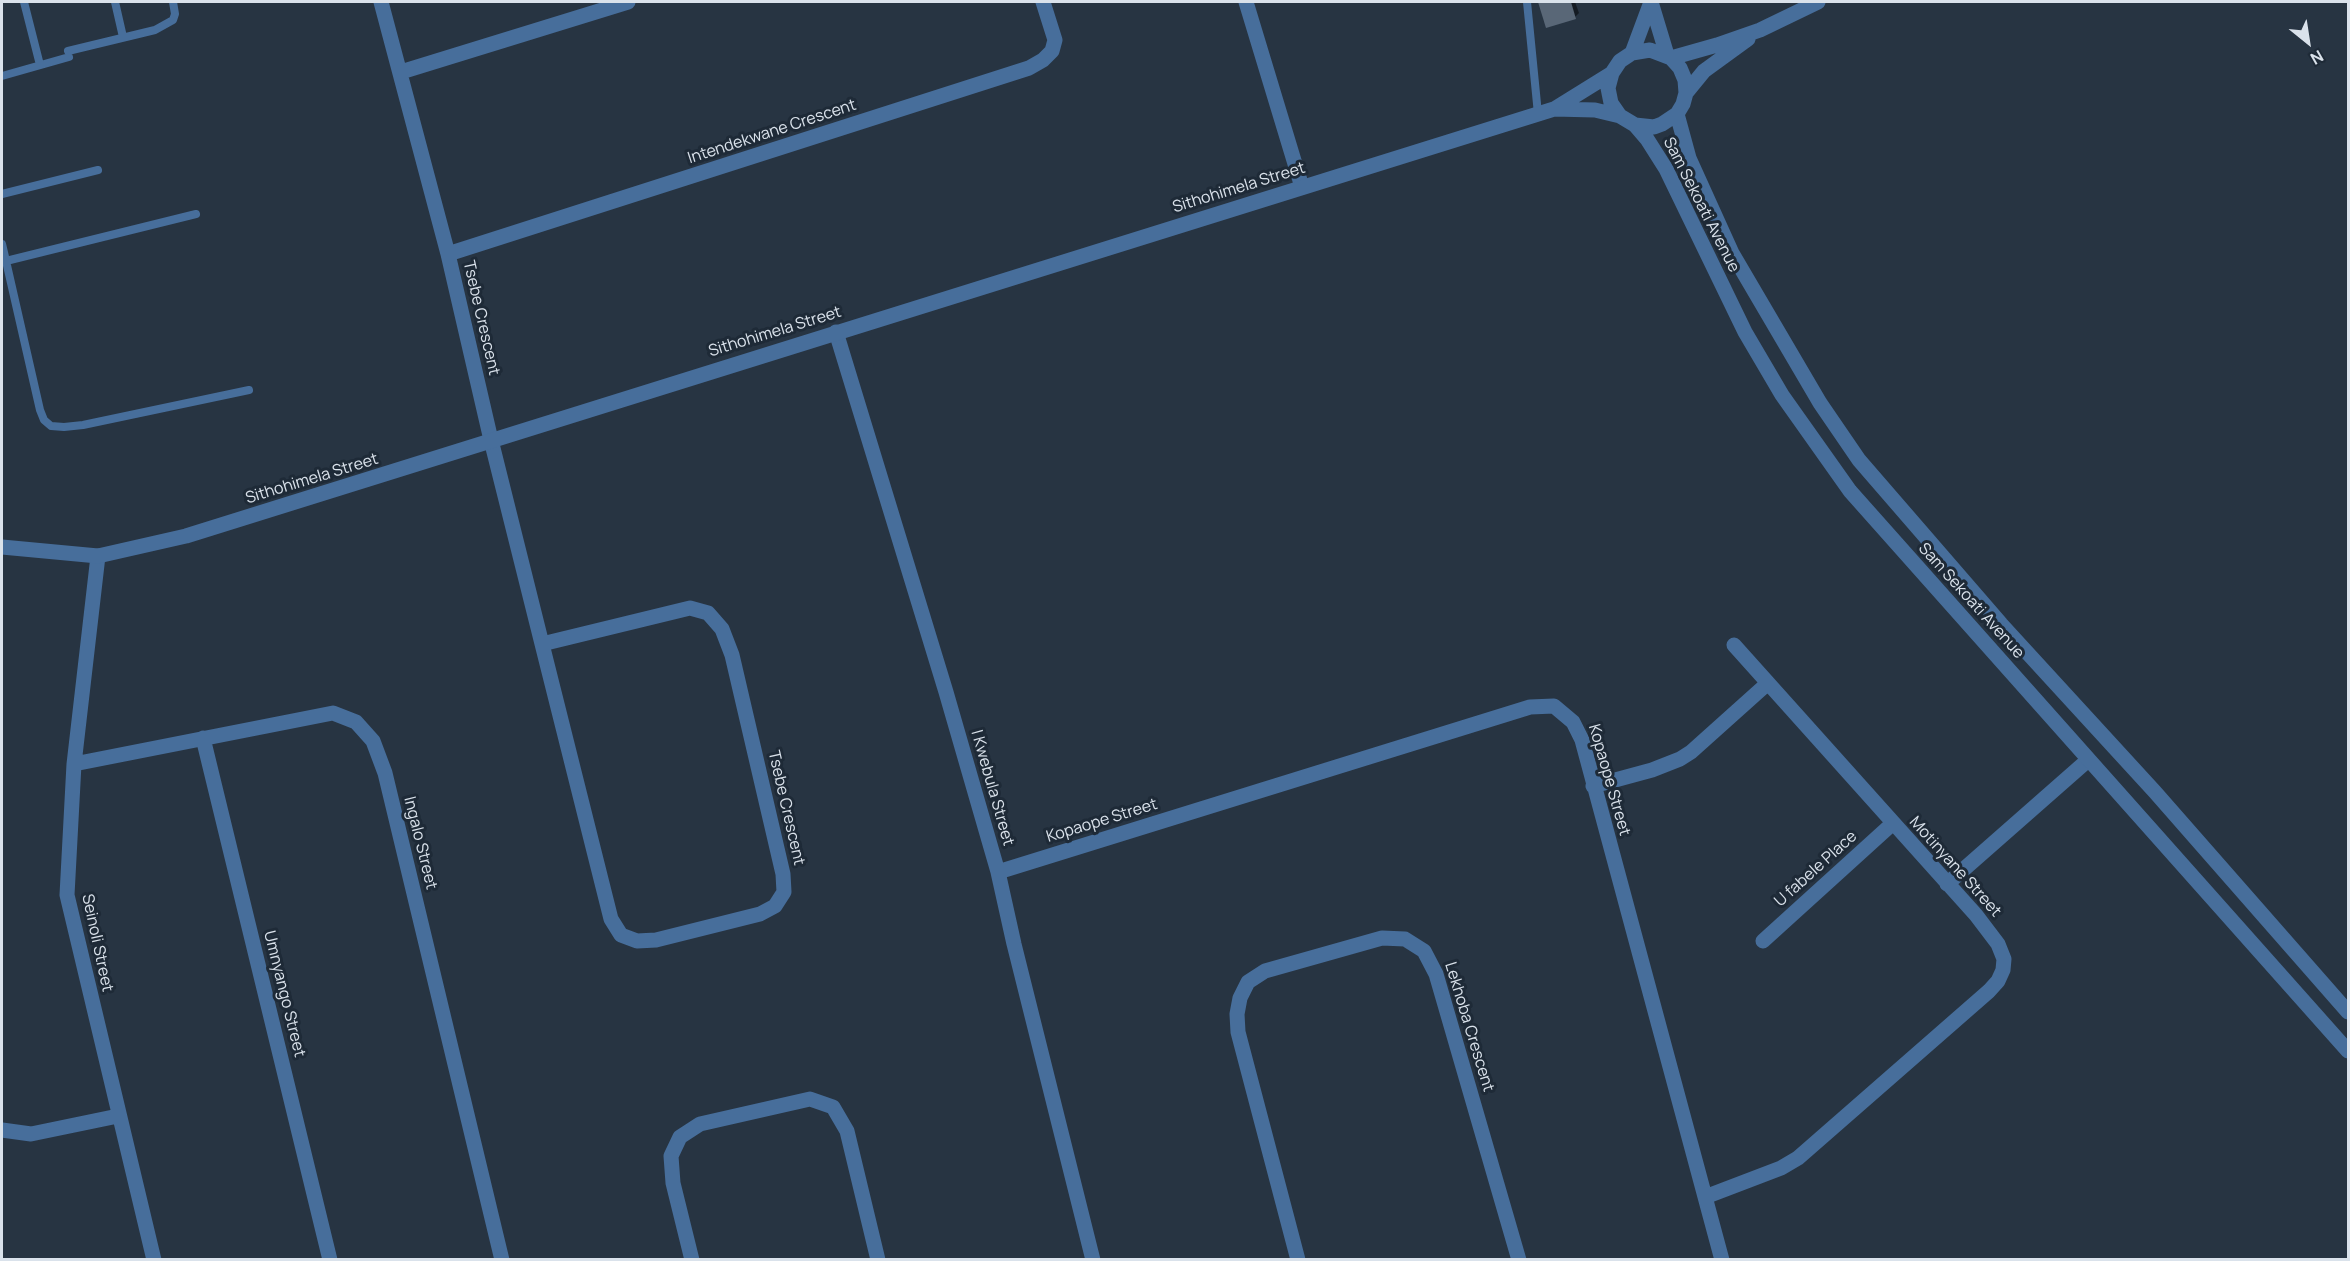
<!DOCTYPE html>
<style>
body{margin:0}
#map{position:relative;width:2350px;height:1261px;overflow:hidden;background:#273442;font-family:Manrope,sans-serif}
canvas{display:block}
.frame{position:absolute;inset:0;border:3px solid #dae2eb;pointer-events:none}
.north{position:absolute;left:2278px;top:12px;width:60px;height:60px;-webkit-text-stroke:4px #1e2a37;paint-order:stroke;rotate:150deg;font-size:16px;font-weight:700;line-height:24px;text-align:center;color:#dae2eb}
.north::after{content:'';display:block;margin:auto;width:21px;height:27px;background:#dae2eb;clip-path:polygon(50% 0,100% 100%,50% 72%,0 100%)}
</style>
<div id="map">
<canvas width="2350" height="1261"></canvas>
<div class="frame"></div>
<div class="north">N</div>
</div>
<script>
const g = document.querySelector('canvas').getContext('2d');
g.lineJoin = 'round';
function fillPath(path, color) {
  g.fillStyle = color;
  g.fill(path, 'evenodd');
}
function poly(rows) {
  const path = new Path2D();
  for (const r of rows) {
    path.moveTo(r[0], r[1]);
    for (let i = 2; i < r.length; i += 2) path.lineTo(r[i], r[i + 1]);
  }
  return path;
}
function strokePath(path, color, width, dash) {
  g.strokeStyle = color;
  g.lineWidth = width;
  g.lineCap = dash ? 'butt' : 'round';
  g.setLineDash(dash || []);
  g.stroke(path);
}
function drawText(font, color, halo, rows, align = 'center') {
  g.font = font + ' Manrope,sans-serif';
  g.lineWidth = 6;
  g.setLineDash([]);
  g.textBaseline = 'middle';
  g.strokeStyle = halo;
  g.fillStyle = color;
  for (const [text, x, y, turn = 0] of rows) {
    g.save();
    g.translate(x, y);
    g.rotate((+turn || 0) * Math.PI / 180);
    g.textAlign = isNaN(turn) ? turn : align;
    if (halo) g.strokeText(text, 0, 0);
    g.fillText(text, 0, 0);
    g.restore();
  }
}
const shadow = poly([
 [1540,2,1575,2,1579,13,1575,17,1547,26]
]);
const building = poly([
 [1538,2,1571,2,1576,19,1546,28]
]);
const service = poly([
 [24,2,40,65],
 [115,2,123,37],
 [1527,2,1538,114],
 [68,51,155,30,173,20,175,14,173,2],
 [2,76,69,57],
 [2,194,98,170],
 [196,214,6,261,40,410,44,420,51,426,64,427,83,425,249,390],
 [2,244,6,261]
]);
const minor = poly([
 [381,2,448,254,491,440,542,644,611,919,621,935,637,941,656,940,760,914,775,906,784,892,783,874,732,655,722,629,708,613,690,608,542,644],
 [1246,2,1302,187],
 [401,72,628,2],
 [448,254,1029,68,1043,60,1052,51,1055,40,1043,2],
 [836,332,946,692,998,872,1014,944,1093,1260],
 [98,556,74,764,67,895,154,1260],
 [203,738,330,1260],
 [74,764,333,713,356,722,373,741,385,773,502,1260],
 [1593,786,1652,770,1680,759,1691,752,1768,683],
 [998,872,1530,707,1554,706,1573,722,1582,740,1722,1260],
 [1947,884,2088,760],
 [1763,941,1892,824],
 [2,1130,31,1134,118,1116],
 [1705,1197,1781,1168,1798,1158,1989,991,1998,981,2003,970,2004,959,1998,944,1976,915,1734,645],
 [692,1260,673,1183,671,1156,680,1137,700,1124,810,1099,833,1107,847,1131,878,1260],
 [1298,1260,1238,1032,1237,1014,1240,998,1248,982,1265,971,1382,938,1405,939,1424,951,1436,974,1519,1260]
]);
const tertiary = poly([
 [1651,2,1667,55],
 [1632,53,1651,2],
 [1671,58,1717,45,1760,30,1818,2],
 [1686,93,1704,71,1748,39],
 [1554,109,1612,73],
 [1677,114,1689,158,1732,253,1820,403,1859,460,2001,624,2155,792,2348,1012],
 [1635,125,1647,139,1666,169,1745,332,1782,395,1850,491,2348,1051],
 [2,547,98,556,186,536,1554,109,1595,110,1620,116,1635,125,1654,127,1662,124,1677,114,1683,104,1686,93,1685,80,1680,68,1671,58,1650,50,1632,53,1620,61,1612,73,1608,88,1611,103,1620,116]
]);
const streetNames = [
 ["Intendekwane Crescent",772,132,-18],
 ["Sithohimela Street",1239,188,-17],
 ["Sam Sekoati Avenue",1701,205,63],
 ["Tsebe Crescent",481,318,77],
 ["Sithohimela Street",775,332,-17],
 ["Sithohimela Street",312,479,-17],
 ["Sam Sekoati Avenue",1971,601,48],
 ["Kopaope Street",1609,780,74],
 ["I Kwebula Street",992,788,74],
 ["Tsebe Crescent",786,808,77],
 ["Kopaope Street",1102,821,-17],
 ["Ingalo Street",420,843,76],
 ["Motinyane Street",1955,867,48],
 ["U fabele Place",1816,869,-42],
 ["Seinoli Street",97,943,78],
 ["Umnyango Street",284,994,76],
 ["Lekhoba Crescent",1469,1027,73]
];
fillPath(shadow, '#0007');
fillPath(building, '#596777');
strokePath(service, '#476e9b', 8);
strokePath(minor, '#476e9b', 15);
strokePath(tertiary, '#476e9b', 15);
drawText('16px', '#dae2eb', '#1e2a37', streetNames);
</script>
